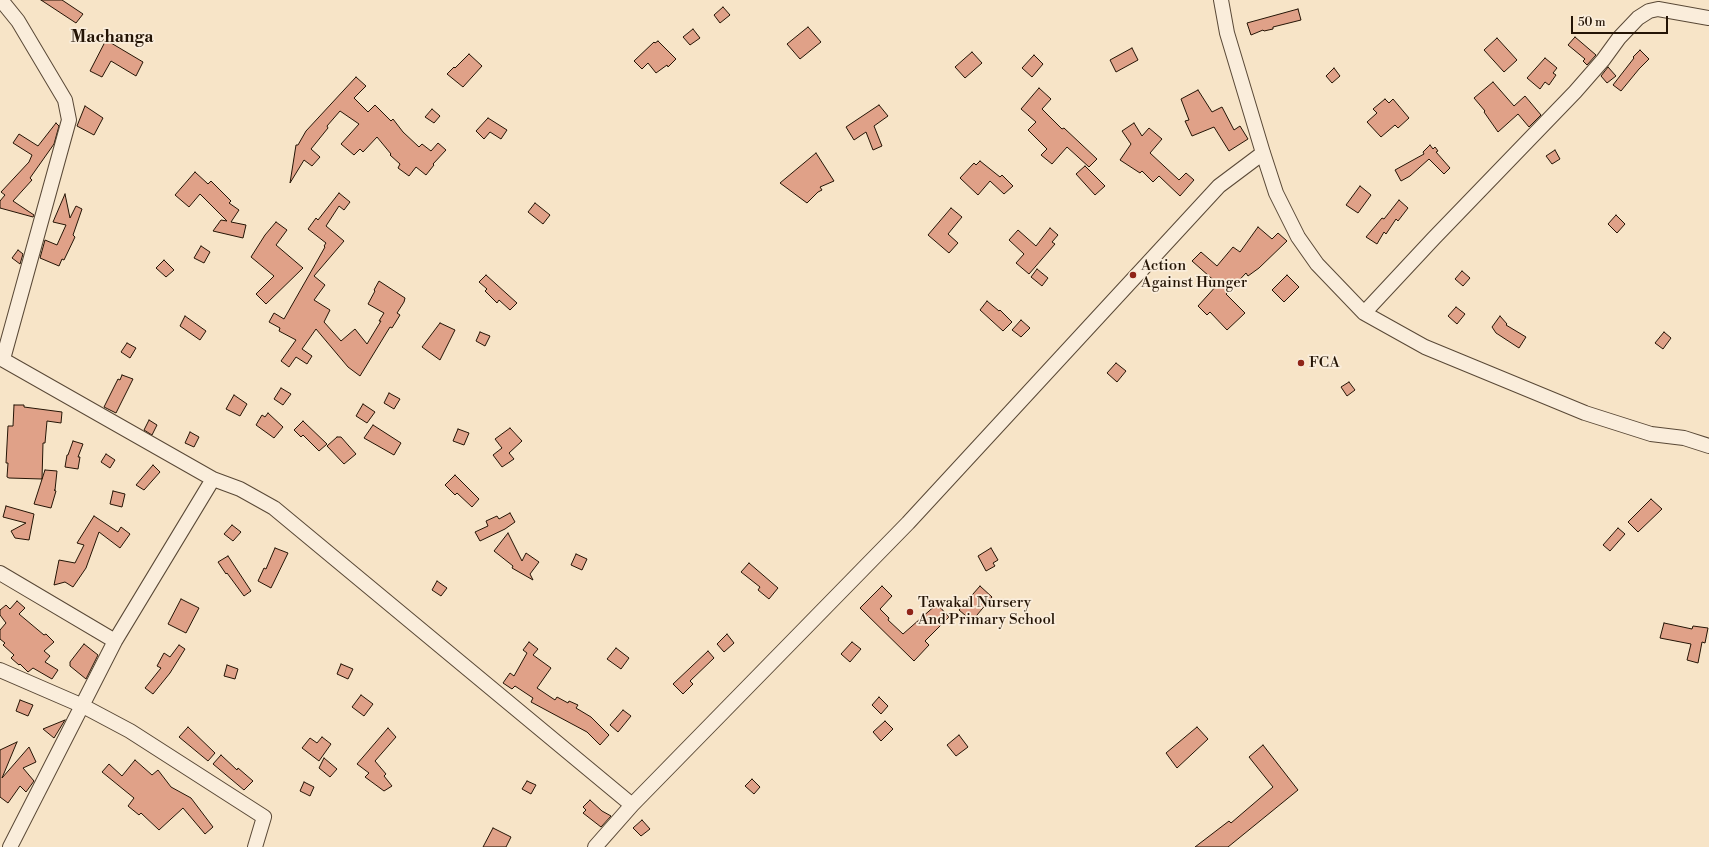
<!DOCTYPE html>
<style>
body{margin:0}
#map{position:relative;width:1709px;height:847px;overflow:hidden;background:#f7e4c7;font-family:"Libre Bodoni",serif}
canvas{display:block}
.scale{position:absolute;left:1571px;top:16px;width:97px;height:18px;box-sizing:border-box;border:2px solid #241405;border-top:0;padding-left:5px;font-size:12px;line-height:14px;white-space:nowrap;color:#241405;-webkit-text-stroke:3px #faeddb;paint-order:stroke}
</style>
<div id="map">
<canvas width="1709" height="847"></canvas>
<div class="scale">50 m</div>
</div>
<script>
const g = document.querySelector('canvas').getContext('2d');
g.lineJoin = 'round';
function fillPath(path, color) {
  g.fillStyle = color;
  g.fill(path, 'evenodd');
}
function poly(rows) {
  const path = new Path2D();
  for (const r of rows) {
    path.moveTo(r[0], r[1]);
    for (let i = 2; i < r.length; i += 2) path.lineTo(r[i], r[i + 1]);
  }
  return path;
}
function strokePath(path, color, width, dash) {
  g.strokeStyle = color;
  g.lineWidth = width;
  g.lineCap = dash ? 'butt' : 'round';
  g.setLineDash(dash || []);
  g.stroke(path);
}
function drawText(font, color, halo, rows, align = 'center') {
  g.font = font + ' "Libre Bodoni",serif';
  g.lineWidth = 3.5;
  g.setLineDash([]);
  g.textBaseline = 'middle';
  g.strokeStyle = halo;
  g.fillStyle = color;
  for (const [text, x, y, turn = 0] of rows) {
    g.save();
    g.translate(x, y);
    g.rotate((+turn || 0) * Math.PI / 180);
    g.textAlign = isNaN(turn) ? turn : align;
    if (halo) g.strokeText(text, 0, 0);
    g.fillText(text, 0, 0);
    g.restore();
  }
}
const building = poly([
 [41,0,62,0,83,14,76,23,41,0],
 [723,7,730,15,720,23,714,15,723,7],
 [1298,9,1301,20,1273,27,1273,29,1264,31,1263,30,1251,35,1247,23,1298,9],
 [808,27,821,42,800,59,787,44,808,27],
 [693,29,700,38,690,45,683,37,693,29],
 [1575,37,1596,55,1587,65,1583,61,1585,59,1568,45,1575,37],
 [1497,38,1517,60,1504,72,1484,50,1497,38],
 [106,40,143,62,136,76,111,61,102,77,90,71,106,40],
 [658,41,676,59,668,67,667,65,656,73,648,63,642,69,634,61,654,42,655,43,658,41],
 [1132,48,1138,60,1116,72,1110,60,1132,48],
 [1640,50,1649,59,1639,69,1621,91,1613,85,1634,58,1633,57,1640,50],
 [972,52,982,63,965,78,955,67,972,52],
 [469,54,482,66,463,87,447,74,454,67,455,68,469,54],
 [1034,55,1043,64,1032,77,1022,68,1034,55],
 [1545,58,1557,68,1553,73,1556,75,1549,85,1545,82,1540,89,1527,78,1545,58],
 [1608,67,1616,76,1607,83,1601,76,1608,67],
 [1334,68,1340,76,1332,83,1326,76,1334,68],
 [356,77,366,86,354,98,368,112,375,105,391,121,393,119,403,132,419,147,422,144,431,151,438,143,446,150,433,164,434,165,426,175,416,167,409,176,398,168,400,164,390,155,391,154,377,137,363,152,360,149,354,155,341,144,359,124,340,111,327,126,328,128,311,149,320,157,312,166,304,160,290,183,296,145,298,145,306,131,356,77],
 [1493,82,1514,106,1525,96,1541,115,1529,127,1518,114,1498,132,1484,112,1485,111,1474,98,1493,82],
 [1039,88,1051,99,1042,109,1062,129,1064,128,1097,159,1089,167,1067,147,1052,164,1041,155,1047,149,1028,130,1036,122,1021,109,1039,88],
 [1198,90,1212,112,1222,107,1234,130,1240,126,1248,139,1229,151,1214,127,1192,136,1185,121,1189,120,1181,99,1198,90],
 [1385,99,1389,103,1393,99,1409,118,1398,128,1395,125,1381,137,1367,122,1377,113,1373,109,1385,99],
 [879,105,888,116,874,126,882,146,873,150,866,132,854,140,846,127,879,105],
 [85,106,103,118,94,135,77,126,85,106],
 [432,109,440,116,434,123,425,117,432,109],
 [488,118,507,130,501,139,490,132,484,139,476,131,488,118],
 [56,123,59,126,54,144,30,178,32,180,13,201,34,215,33,217,0,208,0,201,5,195,1,192,29,162,32,155,13,143,19,134,38,146,56,123],
 [1134,123,1142,136,1149,128,1162,139,1150,153,1179,180,1186,173,1194,180,1180,196,1159,176,1153,182,1142,171,1140,173,1120,160,1131,144,1122,131,1134,123],
 [1430,145,1433,149,1435,147,1438,151,1436,152,1450,168,1444,174,1429,159,1410,176,1401,181,1395,170,1424,154,1423,152,1430,145],
 [1555,150,1560,159,1552,164,1546,156,1555,150],
 [816,153,834,181,820,187,822,190,818,192,807,203,780,183,816,153],
 [980,161,1000,177,1002,175,1013,186,1004,194,990,181,978,195,960,178,974,163,976,165,980,161],
 [1085,166,1105,186,1095,195,1076,174,1085,166],
 [195,172,208,184,211,181,231,201,229,203,239,210,231,222,246,225,243,238,213,231,221,220,227,221,200,194,189,207,175,195,195,172],
 [1360,186,1371,195,1358,213,1346,205,1360,186],
 [339,193,350,202,344,210,339,206,326,226,344,241,314,276,325,285,314,300,330,310,324,322,341,341,355,329,367,344,381,321,379,321,384,313,368,304,375,291,374,290,379,281,405,298,404,302,397,313,400,315,392,328,390,327,360,376,348,367,316,329,302,349,312,356,307,364,296,357,289,367,281,361,296,340,279,331,280,328,269,322,274,313,284,319,325,247,324,246,326,243,308,229,316,218,318,220,339,193],
 [65,194,70,218,76,206,82,209,73,235,75,237,64,260,62,259,59,266,40,258,45,240,57,245,66,225,53,222,65,194],
 [1399,200,1408,208,1398,221,1396,219,1386,234,1384,232,1377,244,1366,237,1382,218,1384,219,1399,200],
 [535,203,550,215,543,224,528,212,535,203],
 [951,208,962,217,948,234,958,243,949,253,928,235,951,208],
 [1616,215,1625,224,1617,233,1608,224,1616,215],
 [276,222,287,230,276,245,303,268,266,304,256,294,274,276,251,257,265,235,276,222],
 [1258,227,1272,239,1278,233,1287,241,1259,268,1248,276,1246,273,1226,294,1245,313,1227,330,1210,312,1207,315,1198,306,1218,284,1192,261,1201,252,1217,266,1233,247,1240,252,1258,227],
 [1050,228,1058,235,1052,242,1055,244,1029,274,1016,263,1024,254,1009,240,1018,230,1036,246,1050,228],
 [201,246,210,252,204,263,194,258,201,246],
 [18,250,23,254,20,264,12,258,18,250],
 [164,260,174,270,166,277,156,268,164,260],
 [1037,269,1048,278,1042,286,1031,277,1037,269],
 [1462,271,1470,278,1463,286,1455,279,1462,271],
 [486,275,517,303,510,310,499,300,497,303,485,291,487,289,479,282,486,275],
 [1287,275,1299,287,1284,302,1272,290,1287,275],
 [987,301,999,311,1000,310,1012,322,1003,331,980,310,987,301],
 [1456,307,1465,314,1457,324,1448,316,1456,307],
 [185,316,206,331,200,340,180,326,185,316],
 [1500,316,1507,324,1506,325,1526,337,1519,348,1496,333,1492,327,1500,316],
 [1021,320,1030,328,1021,337,1012,330,1021,320],
 [440,323,455,330,440,360,422,347,440,323],
 [480,332,490,336,485,346,476,341,480,332],
 [1664,332,1671,338,1663,349,1655,343,1664,332],
 [127,343,136,348,130,358,121,352,127,343],
 [1116,363,1126,371,1117,382,1107,373,1116,363],
 [122,375,133,379,116,413,104,407,118,379,120,380,122,375],
 [1349,382,1355,390,1347,396,1341,387,1349,382],
 [281,388,291,394,283,405,274,399,281,388],
 [389,393,400,399,394,409,384,403,389,393],
 [234,395,247,404,240,416,226,409,234,395],
 [363,404,375,412,367,423,356,416,363,404],
 [14,405,24,405,24,407,62,412,61,423,47,421,45,443,43,443,42,479,9,478,7,477,8,463,6,463,8,426,13,426,14,405],
 [268,413,283,427,274,438,256,425,262,415,265,417,268,413],
 [149,420,157,425,152,435,144,430,149,420],
 [303,421,327,444,319,451,303,435,301,437,294,430,303,421],
 [373,425,401,443,394,455,364,438,373,425],
 [510,428,522,441,509,453,514,459,502,467,493,455,502,448,495,439,510,428],
 [458,429,469,433,464,445,453,441,458,429],
 [190,432,199,437,194,447,185,443,190,432],
 [337,437,341,437,356,454,344,464,327,446,337,437],
 [73,441,83,444,78,457,80,457,78,469,65,467,67,455,68,455,73,441],
 [106,454,115,460,110,468,101,462,106,454],
 [153,465,160,472,144,490,136,485,153,465],
 [45,470,57,471,55,490,54,490,56,491,51,508,34,504,45,470],
 [455,475,479,499,472,507,457,493,455,495,445,485,455,475],
 [113,491,125,494,122,507,110,504,113,491],
 [1651,499,1662,509,1638,532,1628,522,1651,499],
 [6,506,34,514,29,540,15,538,11,531,26,523,3,517,6,506],
 [510,513,515,522,505,529,480,541,475,532,488,526,486,521,497,516,499,519,510,513],
 [94,516,118,532,121,527,130,534,120,548,99,532,86,568,73,587,65,582,54,585,59,560,75,563,84,545,77,543,94,516],
 [232,525,241,532,233,541,224,534,232,525],
 [1618,528,1625,534,1610,551,1603,545,1618,528],
 [508,533,522,561,526,553,539,562,530,574,533,580,512,568,513,566,494,551,508,533],
 [275,548,288,553,271,588,258,581,264,568,266,569,275,548],
 [991,548,998,560,993,563,995,566,986,571,978,556,991,548],
 [576,554,587,559,582,570,571,565,576,554],
 [228,556,251,591,244,596,227,573,226,574,218,562,228,556],
 [749,563,778,588,769,599,758,590,760,587,741,572,749,563],
 [437,581,447,588,441,596,432,590,437,581],
 [882,586,892,596,880,609,889,618,888,620,903,634,937,604,949,617,925,641,929,645,914,661,860,608,882,586],
 [980,586,992,597,972,621,959,610,980,586],
 [181,599,199,608,186,633,168,624,181,599],
 [17,601,25,608,19,614,44,635,46,634,54,642,44,651,50,656,45,662,58,670,52,679,33,668,28,672,20,664,19,665,11,658,14,655,3,645,5,643,0,639,0,630,6,623,0,615,0,610,6,605,10,609,17,601],
 [1664,623,1692,629,1693,626,1708,628,1705,643,1702,642,1698,663,1687,660,1691,644,1660,638,1664,623],
 [727,634,734,643,724,652,717,644,727,634],
 [529,642,538,649,533,655,551,668,537,688,555,700,557,697,568,703,569,701,578,705,576,708,591,717,609,735,600,745,587,732,531,702,533,698,515,686,512,689,503,683,510,673,514,676,527,653,523,650,529,642],
 [852,642,861,649,850,662,841,654,852,642],
 [84,644,98,655,86,679,70,666,70,662,84,644],
 [179,645,185,649,170,673,153,694,145,688,161,668,157,666,164,653,170,657,179,645],
 [616,648,629,658,621,669,607,659,616,648],
 [708,651,714,658,690,681,693,684,683,694,673,684,708,651],
 [341,664,353,669,348,679,337,674,341,664],
 [227,665,238,669,235,679,224,676,227,665],
 [361,695,373,704,364,716,352,707,361,695],
 [879,697,888,706,881,714,872,705,879,697],
 [20,700,33,705,28,716,16,711,20,700],
 [623,710,631,716,618,732,610,725,623,710],
 [65,720,54,738,43,729,65,720],
 [885,721,893,729,881,741,873,732,885,721],
 [188,727,215,753,208,761,179,737,188,727],
 [1197,727,1208,739,1177,768,1166,753,1197,727],
 [388,728,396,737,375,761,386,774,384,776,392,786,384,791,365,777,369,773,357,764,388,728],
 [959,735,968,747,956,756,947,745,959,735],
 [322,737,331,744,319,761,302,748,310,738,317,743,322,737],
 [17,742,2,778,29,747,36,762,23,768,34,781,26,792,20,786,8,803,0,797,0,750,17,742],
 [1263,745,1298,790,1228,847,1195,847,1229,821,1231,823,1273,787,1249,757,1263,745],
 [221,755,237,770,238,768,253,781,244,790,213,764,221,755],
 [324,758,337,769,330,777,319,768,324,758],
 [135,760,152,775,158,770,171,787,191,798,213,827,205,834,183,808,159,830,141,813,139,815,128,806,134,798,102,772,109,764,122,776,135,760],
 [752,779,760,787,754,794,745,786,752,779],
 [527,781,536,785,531,794,522,789,527,781],
 [304,782,314,787,310,796,300,791,304,782],
 [590,800,602,811,611,816,601,827,583,813,586,810,583,807,590,800],
 [642,820,650,829,641,836,633,828,642,820],
 [493,828,511,837,506,847,483,847,493,828]
]);
const street = poly([
 [1,0,18,21,65,100,69,120,3,359],
 [1221,0,1227,33,1263,153,1276,193,1298,237,1317,264,1364,313,1425,347,1585,413,1651,434,1684,438,1709,446],
 [1364,313,1434,238,1575,92,1603,60,1619,38,1638,18,1649,11,1658,9,1709,18],
 [0,358,213,479,240,489,274,508,632,805],
 [0,573,115,641],
 [0,670,83,706,130,731,264,817,255,847],
 [10,847,115,641,213,479],
 [595,847,632,805,908,523,1219,186,1263,153]
]);
const markers = [
 [1133,275,4,"#8f2418"],
 [1301,363,4,"#8f2418"],
 [910,612,4,"#8f2418"]
];
const poiNames = [
 ["Action",1141,266],
 ["Against Hunger",1141,283],
 ["FCA",1309,363],
 ["Tawakal Nursery",918,603],
 ["And Primary School",918,620]
];
const quarterNames = [
 ["Machanga",112,38]
];
fillPath(building, '#e0a188');
strokePath(building, '#241405', 1);
strokePath(street, '#594836', 16);
strokePath(street, '#faeddb', 14);
for (const [x, y, r, color] of markers) {
  const dot = new Path2D();
  dot.arc(x, y, r, 0, 2 * Math.PI);
  g.fillStyle = color;
  g.fill(dot);
  strokePath(dot, '#faeddb', 1.5);
}
drawText('15px', '#241405', '#faeddb', poiNames, 'left');
drawText('bold 17px', '#241405', '#faeddb', quarterNames);
</script>
